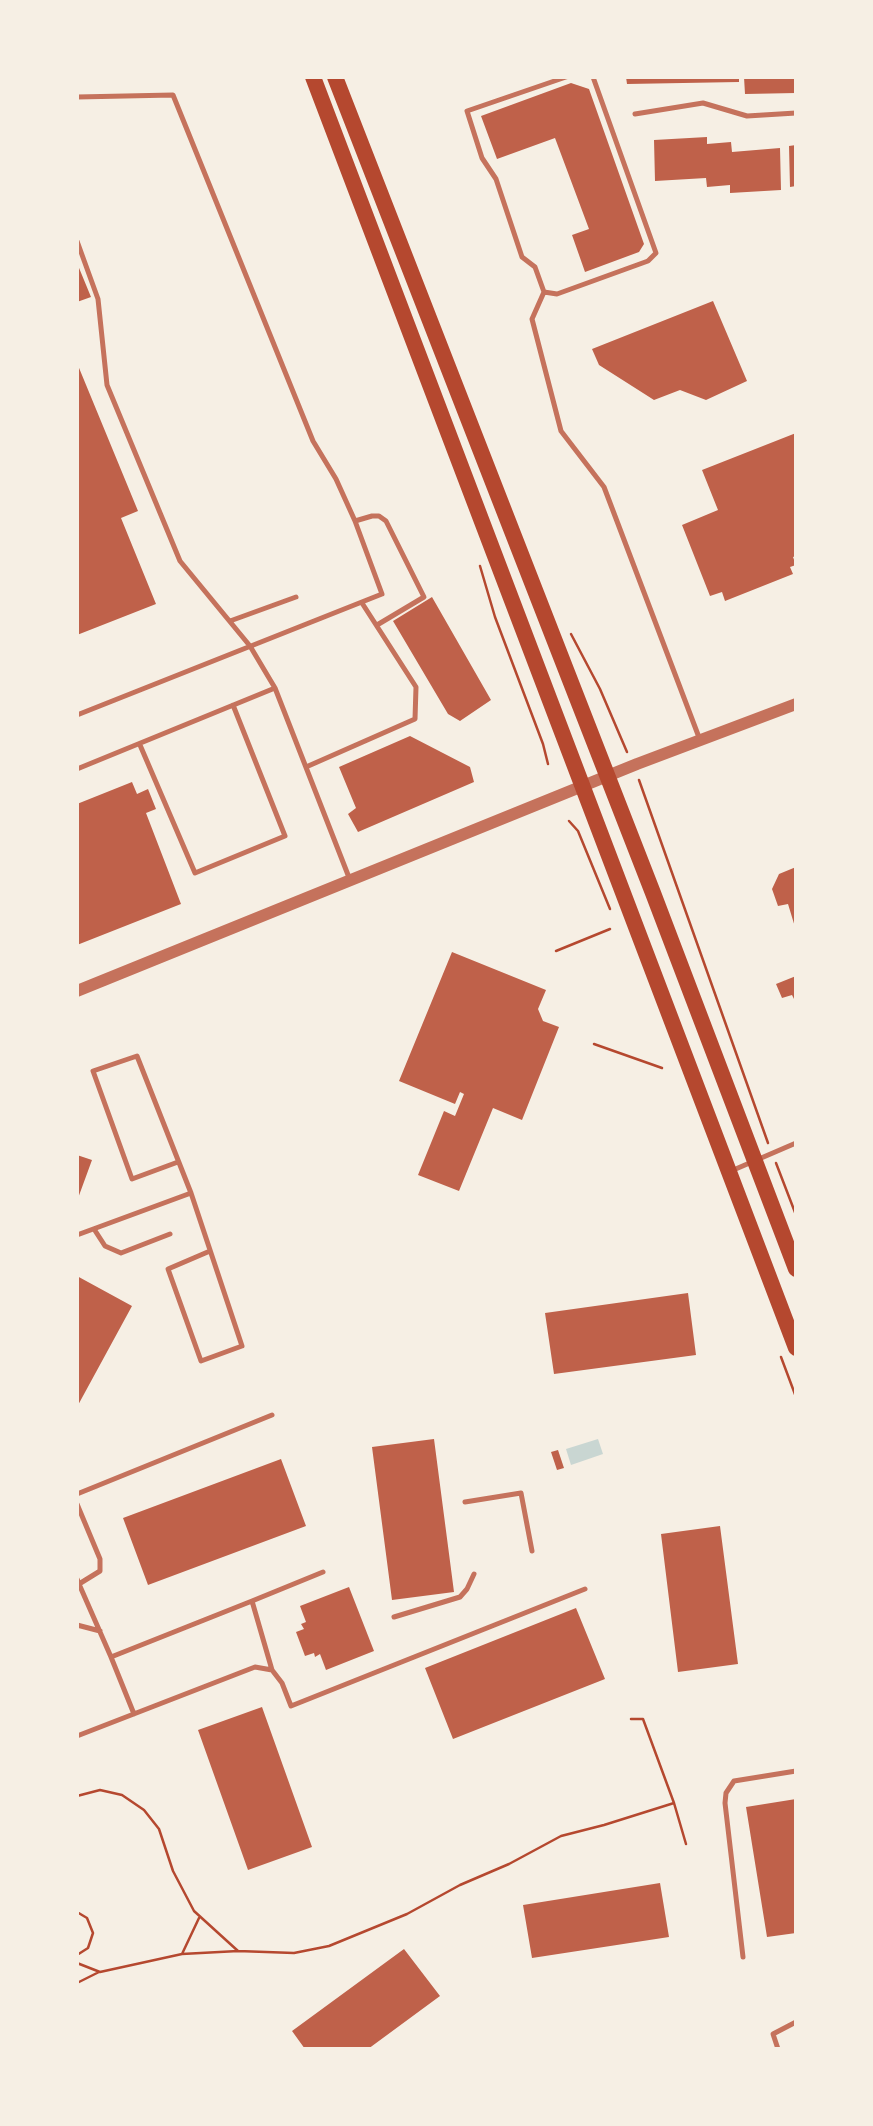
<!DOCTYPE html>
<style>
body{margin:0}
#map{position:relative;width:873px;height:2126px;overflow:hidden;background:#f6efe4;font-family:Quicksand,sans-serif}
canvas{display:block}
.frame{position:absolute;inset:0;border:79px solid #f6efe4;pointer-events:none}
</style>
<div id="map">
<canvas width="873" height="2126"></canvas>
<div class="frame"></div>
</div>
<script>
const g = document.querySelector('canvas').getContext('2d');
g.lineJoin = 'round';
function fillPath(path, color) {
  g.fillStyle = color;
  g.fill(path, 'evenodd');
}
function poly(rows) {
  const path = new Path2D();
  for (const r of rows) {
    path.moveTo(r[0], r[1]);
    for (let i = 2; i < r.length; i += 2) path.lineTo(r[i], r[i + 1]);
  }
  return path;
}
function strokePath(path, color, width, dash) {
  g.strokeStyle = color;
  g.lineWidth = width;
  g.lineCap = dash ? 'butt' : 'round';
  g.setLineDash(dash || []);
  g.stroke(path);
}
const water = poly([
 [598,1439,603,1454,571,1465,566,1449]
]);
const building = poly([
 [626,77,739,77,739,82,627,84],
 [744,77,796,77,796,93,745,94],
 [571,83,589,89,644,244,639,252,585,272,572,235,589,229,555,138,497,159,481,116],
 [707,137,707,144,731,142,732,152,780,148,781,190,730,193,730,185,707,187,706,178,655,181,654,140],
 [796,145,796,186,790,187,789,146],
 [77,263,91,297,77,302],
 [713,301,747,381,706,400,680,390,654,400,599,365,592,349],
 [77,363,138,511,121,518,156,604,77,635],
 [796,433,796,556,793,557,796,565,790,567,793,574,725,601,722,592,710,596,682,525,718,510,702,470],
 [432,597,491,700,460,721,448,714,393,621],
 [410,736,470,767,474,782,358,832,348,814,356,808,339,767],
 [132,782,137,794,148,789,156,809,146,813,181,904,77,945,77,804],
 [796,867,796,927,795,927,788,904,778,906,772,889,779,874],
 [452,952,546,990,538,1009,543,1021,559,1027,522,1120,493,1108,459,1191,418,1175,444,1111,455,1116,464,1094,460,1092,455,1104,399,1081],
 [796,976,796,1003,792,995,782,998,776,984],
 [77,1155,92,1160,77,1201],
 [77,1276,132,1306,77,1407],
 [688,1293,696,1355,554,1374,545,1313],
 [434,1439,454,1592,392,1600,372,1447],
 [558,1450,564,1468,557,1470,551,1452],
 [281,1459,306,1526,148,1585,123,1518],
 [720,1526,738,1664,678,1672,661,1534],
 [349,1587,374,1651,326,1670,320,1654,315,1657,314,1653,305,1656,296,1632,304,1629,301,1624,306,1622,300,1606],
 [576,1608,605,1679,453,1739,425,1668],
 [262,1707,312,1847,248,1870,198,1730],
 [796,1799,796,1933,767,1937,746,1807],
 [660,1883,669,1937,532,1958,523,1905],
 [404,1949,440,1996,368,2049,305,2049,292,2031]
]);
const path = poly([
 [480,566,495,617,543,744,548,764],
 [571,634,600,689,627,752],
 [639,780,768,1143],
 [569,821,578,831,610,909],
 [556,951,610,929],
 [594,1044,662,1068],
 [776,1163,796,1215],
 [781,1357,796,1397],
 [77,1796,100,1790,122,1795,144,1810,159,1829,173,1871,194,1911,238,1951,294,1953,329,1946,407,1914,460,1885,509,1864,561,1836,604,1825,674,1803,643,1719,631,1719],
 [674,1803,686,1844],
 [77,1912,87,1918,93,1933,88,1948,77,1955],
 [182,1954,199,1918],
 [77,1963,100,1972,182,1954,238,1951],
 [77,1983,99,1972]
]);
const service = poly([
 [566,77,467,111,482,158,496,179,522,257,535,267,544,292,532,319,561,431,604,487,700,740],
 [77,97,173,95,313,441,336,479,355,521,382,594,77,715],
 [635,114,703,103,747,116,796,113],
 [77,241,98,299,107,385,180,561,250,646,275,688,350,880],
 [544,292,557,294,648,261,656,253,593,77],
 [355,521,372,516,379,516,386,521,424,597,377,625],
 [230,621,296,597],
 [140,745,195,873,285,836,233,705],
 [306,767,415,719,416,687,362,603],
 [77,769,275,688],
 [731,1171,796,1143],
 [191,1193,242,1346,201,1361,168,1269,210,1251],
 [94,1229,105,1246,121,1253,170,1234],
 [77,1235,191,1193,137,1056,93,1071,132,1179,178,1162],
 [77,1494,272,1415],
 [465,1502,521,1493,532,1551],
 [77,1504,100,1559,100,1571,79,1584,77,1579],
 [79,1584,111,1657],
 [252,1601,323,1572],
 [394,1617,460,1597,467,1589,474,1574],
 [77,1625,100,1631],
 [134,1714,111,1657,252,1601,272,1670],
 [77,1736,255,1667,272,1670,282,1683,291,1706,585,1589],
 [743,1957,725,1803,726,1793,734,1781,796,1771],
 [778,2049,773,2034,796,2022]
]);
const tertiary = poly([
 [77,991,637,764,796,704]
]);
const primary = poly([
 [313,77,796,1348],
 [335,77,653,893,796,1269]
]);
fillPath(water, '#c9d6d2');
fillPath(building, '#bf614a');
strokePath(path, '#b5482f', 2.5);
strokePath(service, '#c5725c', 5);
strokePath(tertiary, '#c5725c', 12);
strokePath(primary, '#b5482f', 16);
</script>
